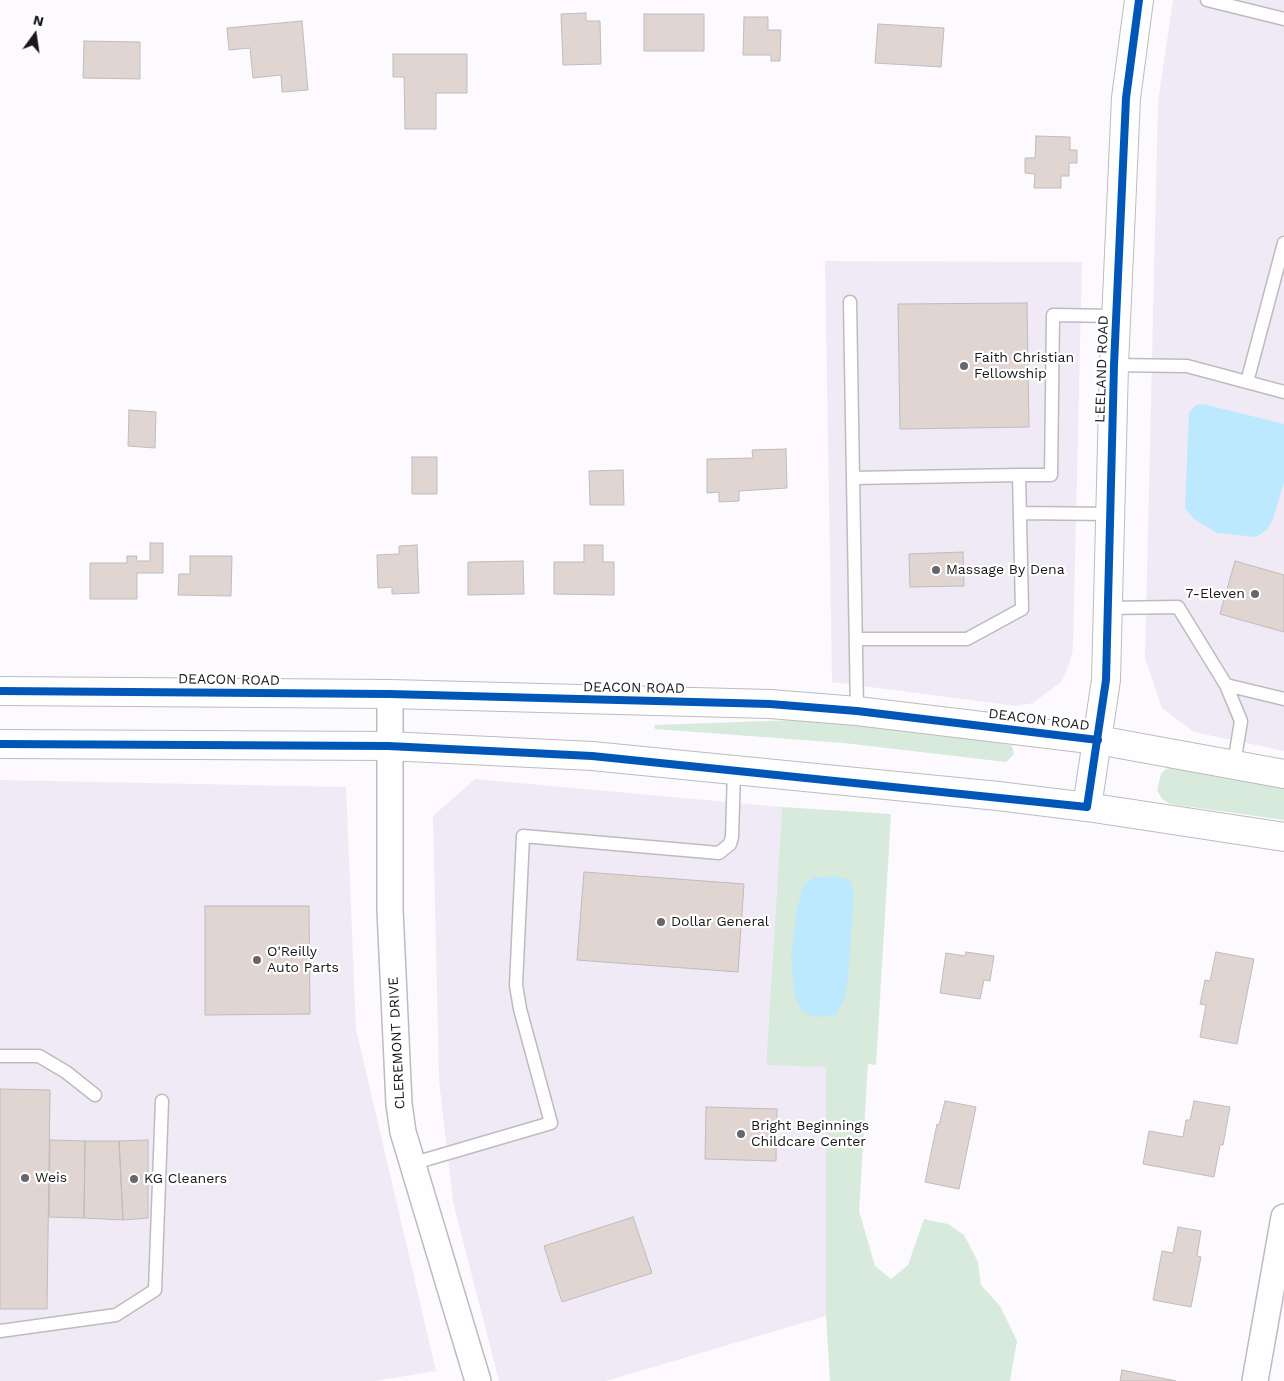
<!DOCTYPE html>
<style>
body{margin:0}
#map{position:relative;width:1284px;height:1381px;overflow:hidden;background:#fcfafe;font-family:"Work Sans",sans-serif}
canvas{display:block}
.north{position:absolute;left:10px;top:10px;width:50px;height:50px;-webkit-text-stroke:4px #fff;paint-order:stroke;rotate:14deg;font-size:14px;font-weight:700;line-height:20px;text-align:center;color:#19171a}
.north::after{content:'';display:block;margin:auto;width:18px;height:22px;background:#19171a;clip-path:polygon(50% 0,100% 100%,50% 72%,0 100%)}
</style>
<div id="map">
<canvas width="1284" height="1381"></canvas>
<div class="north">N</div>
</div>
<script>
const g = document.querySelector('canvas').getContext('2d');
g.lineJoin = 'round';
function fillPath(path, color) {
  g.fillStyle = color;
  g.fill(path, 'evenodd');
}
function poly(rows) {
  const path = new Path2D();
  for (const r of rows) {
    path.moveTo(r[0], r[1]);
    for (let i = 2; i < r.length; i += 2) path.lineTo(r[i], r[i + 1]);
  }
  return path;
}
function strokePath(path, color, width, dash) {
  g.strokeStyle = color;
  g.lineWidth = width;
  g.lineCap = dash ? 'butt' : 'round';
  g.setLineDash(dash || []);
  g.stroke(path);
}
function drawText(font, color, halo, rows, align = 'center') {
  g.font = font + ' "Work Sans",sans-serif';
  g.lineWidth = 4.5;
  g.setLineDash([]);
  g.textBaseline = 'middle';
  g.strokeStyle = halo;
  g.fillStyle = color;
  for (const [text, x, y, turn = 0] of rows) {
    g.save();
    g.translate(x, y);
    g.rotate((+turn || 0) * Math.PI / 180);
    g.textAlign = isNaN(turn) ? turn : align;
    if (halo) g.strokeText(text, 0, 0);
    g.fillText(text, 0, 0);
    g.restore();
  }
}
const commercial = poly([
 [1173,0,1284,0,1284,751,1194,732,1162,708,1145,658,1158,102],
 [825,261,1082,262,1073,648,1069,665,1061,682,1033,703,1016,706,832,682],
 [475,779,782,807,766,1064,826,1067,826,1316,606,1381,499,1381,453,1202,439,1080,433,816],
 [0,780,346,787,356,1029,436,1371,375,1381,0,1381]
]);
const green = poly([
 [795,720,878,727,1007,744,1012,746,1014,754,1006,762,844,743,655,729,654,725],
 [1172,767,1284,788,1284,820,1170,804,1162,799,1157,790,1161,774,1166,769],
 [782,807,891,814,876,1065,868,1064,859,1211,875,1266,891,1279,908,1265,924,1219,948,1224,964,1235,978,1262,981,1285,1000,1306,1017,1341,1010,1381,830,1381,826,1316,826,1067,766,1065]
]);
const water = poly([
 [1203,404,1284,424,1284,482,1273,519,1267,530,1256,537,1217,533,1194,519,1185,508,1189,413,1196,405],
 [832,876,850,880,854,893,848,979,844,1000,835,1016,815,1017,803,1012,795,998,791,956,797,909,804,884,813,878]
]);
const building = poly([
 [586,13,586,21,600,21,601,64,563,65,561,14,586,13],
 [644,14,704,14,704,51,644,51,644,14],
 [744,17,768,17,768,30,781,30,780,61,771,61,771,55,743,55,744,17],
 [302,21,308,90,282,92,281,75,253,78,250,48,229,50,227,28,302,21],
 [878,24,944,28,941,67,875,63,878,24],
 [84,41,140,42,140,79,83,78,84,41],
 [393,54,467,54,467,93,436,93,436,129,405,129,404,77,393,77,393,54],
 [1036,136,1070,137,1070,150,1077,150,1077,163,1069,163,1069,176,1061,176,1061,188,1034,188,1035,174,1025,173,1025,158,1035,158,1036,136],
 [1027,303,1029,427,900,429,898,304,1027,303],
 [129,410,156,412,155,448,128,446,129,410],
 [786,449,787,488,739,491,739,501,719,502,719,492,707,493,707,459,753,458,752,450,786,449],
 [412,457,437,457,437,494,412,494,412,457],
 [623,470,624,505,590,505,589,471,623,470],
 [150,543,163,543,163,573,137,573,137,599,90,599,90,563,127,563,127,556,137,556,136,561,150,561,150,543],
 [417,545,419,593,392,594,392,587,378,588,377,555,399,554,399,546,417,545],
 [584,545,603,545,603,562,614,562,614,595,554,594,554,562,584,562,584,545],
 [963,552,964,586,910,587,909,554,963,552],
 [190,556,232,556,231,596,178,595,179,574,190,574,190,556],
 [523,561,524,594,468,595,468,562,523,561],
 [1235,561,1284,575,1284,632,1220,614,1235,561],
 [584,872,744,884,738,972,577,960,584,872],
 [205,906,309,906,310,1014,205,1015,205,906],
 [966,952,994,956,990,981,984,980,980,999,940,993,946,953,965,956,966,952],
 [1216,952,1254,959,1237,1044,1200,1037,1206,1005,1200,1004,1205,980,1210,981,1216,952],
 [0,1089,50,1090,47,1309,0,1309,0,1089],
 [945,1101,976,1107,959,1189,925,1182,937,1124,939,1125,945,1101],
 [1194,1101,1230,1107,1223,1145,1220,1145,1214,1177,1143,1164,1149,1131,1183,1137,1186,1120,1190,1120,1194,1101],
 [706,1107,777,1109,776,1161,705,1159,706,1107],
 [50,1140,85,1141,84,1218,49,1217,50,1140],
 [148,1140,148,1218,123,1220,119,1141,148,1140],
 [85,1141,119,1141,123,1220,84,1218,85,1141],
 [633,1217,652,1273,562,1302,544,1246,633,1217],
 [1178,1227,1201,1231,1197,1256,1201,1257,1191,1307,1153,1300,1162,1251,1173,1253,1178,1227],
 [1122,1370,1176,1381,1120,1381,1122,1370]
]);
const lane = poly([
 [1207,0,1284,19],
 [850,302,857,711],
 [1114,365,1187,366,1284,392],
 [1247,382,1284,243],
 [1019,475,1051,475,1053,315,1116,316],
 [853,478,1019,475,1022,609,967,639,856,639],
 [1020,513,1110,514],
 [1108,608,1178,607,1226,685,1241,721,1234,764],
 [1226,685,1284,699],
 [0,1056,39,1056,66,1072,95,1095],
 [411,1164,551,1123,520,1009,516,985,523,836,719,853,730,844,732,837,734,770],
 [0,1331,116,1315,155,1290,162,1101]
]);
const street = poly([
 [390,694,390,910,399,1104,403,1132,478,1381],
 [1255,1381,1284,1217]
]);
const secondary = poly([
 [0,691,390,694,770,704,857,711,1098,740,1284,774],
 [0,744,388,746,592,756,998,796,1087,807,1284,837],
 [1087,807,1106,680,1114,365,1126,98,1139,0]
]);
const cycleway = poly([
 [0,691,390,694,770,704,857,711,1098,740],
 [0,744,388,746,592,756,1087,807,1106,680,1114,365,1126,98,1139,0]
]);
const markers = [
 [964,366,5,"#68666a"],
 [936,570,5,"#68666a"],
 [1255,594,5,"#68666a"],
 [661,922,5,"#68666a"],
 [257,960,5,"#68666a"],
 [741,1134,5,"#68666a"],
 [25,1178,5,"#68666a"],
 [134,1179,5,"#68666a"]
];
const poiNames = [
 ["Faith Christian",974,358],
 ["Fellowship",974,374],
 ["Massage By Dena",946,570],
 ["7-Eleven",1245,594,"right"],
 ["Dollar General",671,922],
 ["O'Reilly",267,952],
 ["Auto Parts",267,968],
 ["Bright Beginnings",751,1126],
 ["Childcare Center",751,1142],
 ["Weis",35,1178],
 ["KG Cleaners",144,1179]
];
const streetNames = [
 ["LEELAND ROAD",1102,369,-88],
 ["DEACON ROAD",229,680,1],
 ["DEACON ROAD",634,688,1],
 ["DEACON ROAD",1039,720,7],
 ["CLEREMONT DRIVE",397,1043,-93]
];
fillPath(commercial, '#efeaf5');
fillPath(green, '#d7eadb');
fillPath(water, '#bce9fd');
fillPath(building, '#e0d5d1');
strokePath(building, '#bfbcbd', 1);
strokePath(lane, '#bdbbbf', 15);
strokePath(street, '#bdbbbf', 28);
strokePath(secondary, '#bdbbbf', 30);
strokePath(lane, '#fffeff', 12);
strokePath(street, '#fffeff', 25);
strokePath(secondary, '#fffeff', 28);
strokePath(cycleway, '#0057b8', 8);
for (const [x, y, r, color] of markers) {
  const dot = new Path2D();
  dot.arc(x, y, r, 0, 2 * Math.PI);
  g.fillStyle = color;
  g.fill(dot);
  strokePath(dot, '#fff', 2);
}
drawText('14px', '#19171a', '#fff', poiNames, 'left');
drawText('14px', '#19171a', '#fff', streetNames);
</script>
